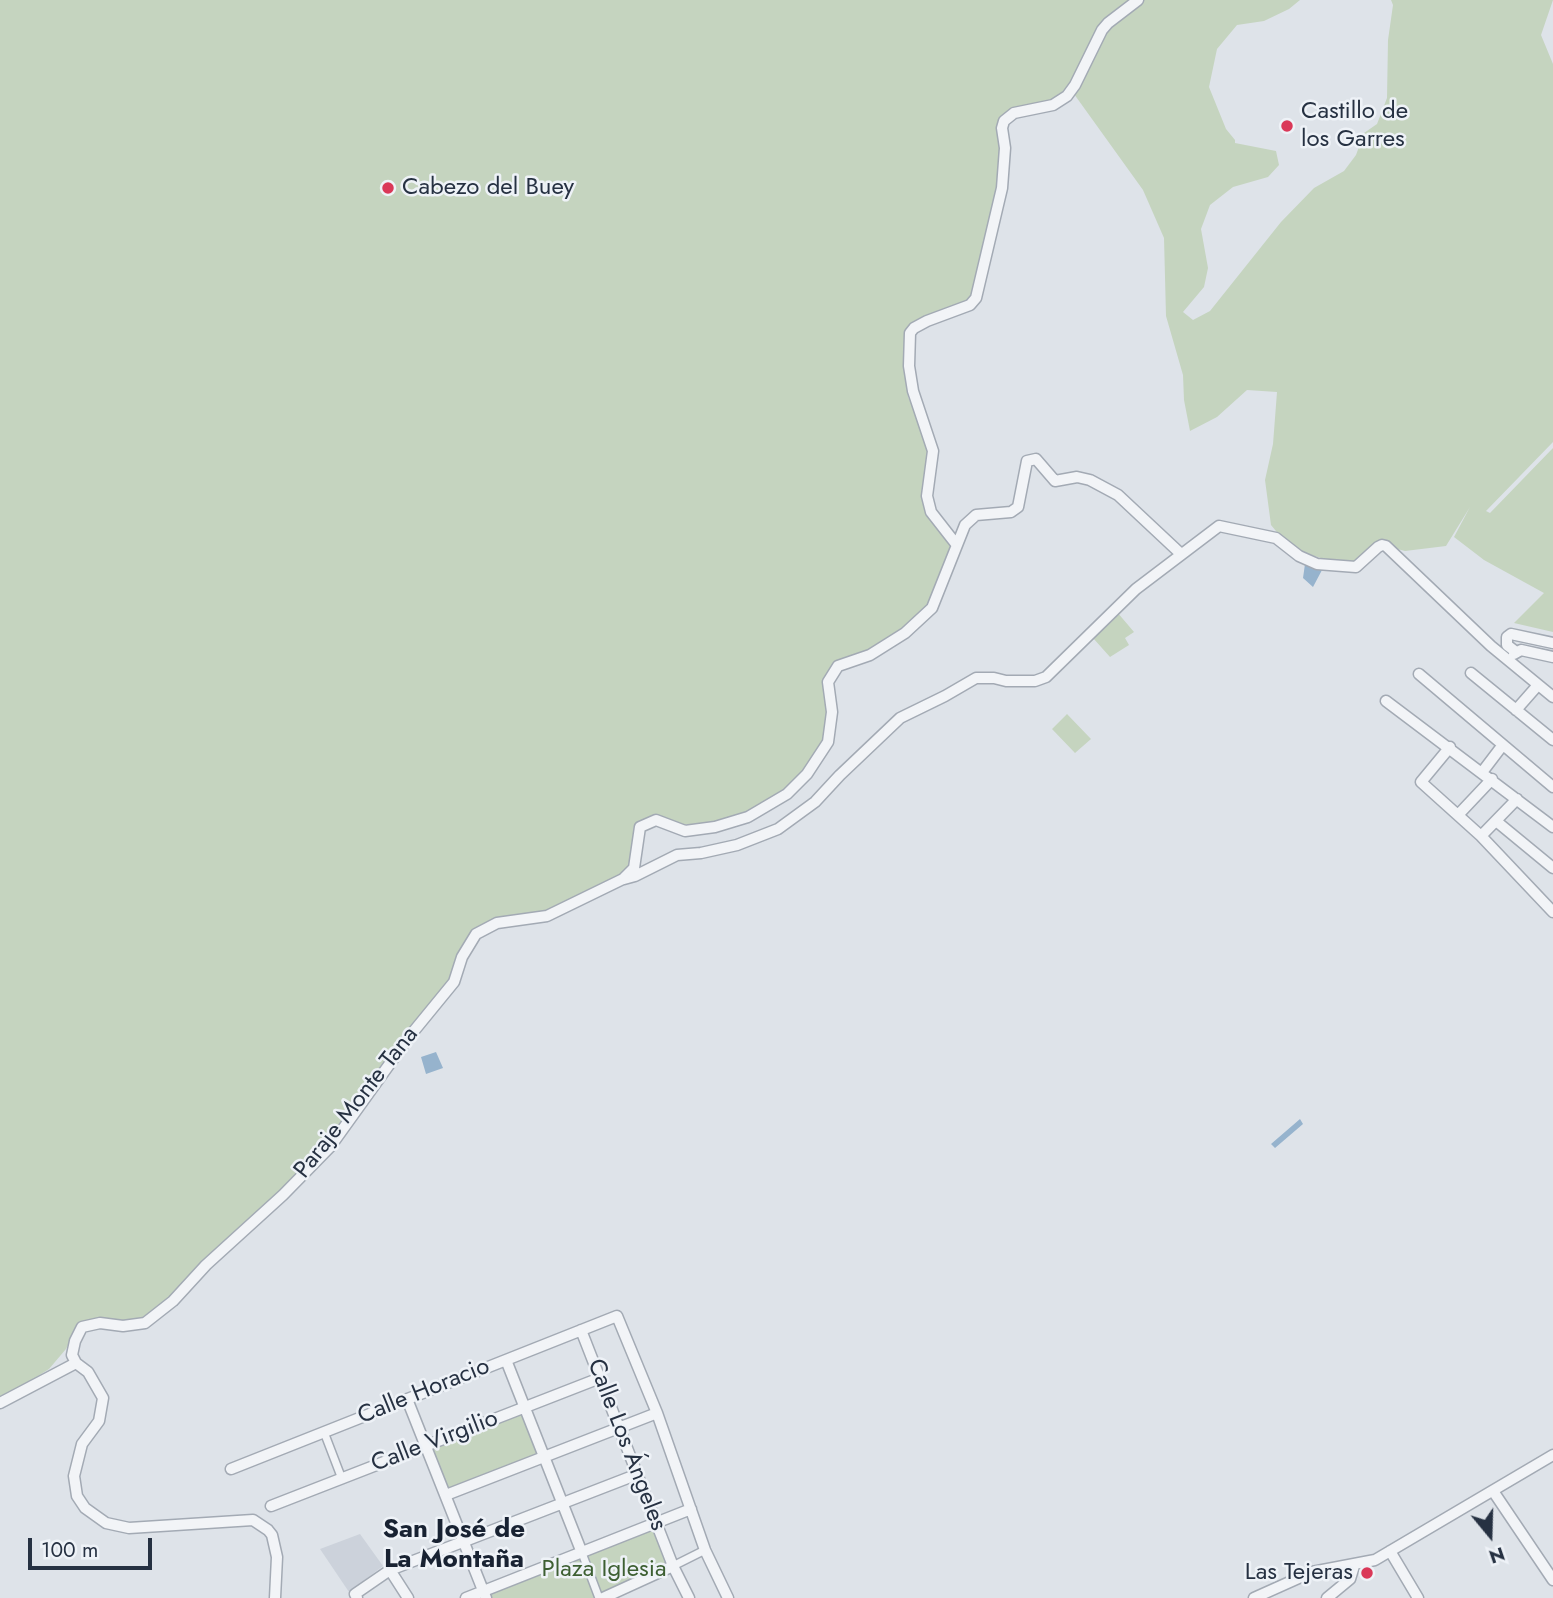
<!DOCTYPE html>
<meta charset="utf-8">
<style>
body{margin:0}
#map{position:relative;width:1553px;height:1598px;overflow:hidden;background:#dee3e9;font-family:Jost,sans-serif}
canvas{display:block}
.north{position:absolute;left:1455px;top:1500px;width:70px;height:70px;-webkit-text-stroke:5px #eef2f7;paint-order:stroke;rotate:161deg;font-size:19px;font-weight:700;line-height:28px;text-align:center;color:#263142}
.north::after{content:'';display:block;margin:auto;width:24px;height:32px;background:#263142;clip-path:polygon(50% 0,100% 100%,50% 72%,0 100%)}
.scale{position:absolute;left:28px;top:1538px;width:124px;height:32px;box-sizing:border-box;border:4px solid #263142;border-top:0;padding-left:9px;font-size:21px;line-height:24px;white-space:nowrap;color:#263142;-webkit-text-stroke:5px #eef2f7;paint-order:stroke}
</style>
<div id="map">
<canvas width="1553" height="1598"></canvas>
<div class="north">N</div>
<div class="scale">100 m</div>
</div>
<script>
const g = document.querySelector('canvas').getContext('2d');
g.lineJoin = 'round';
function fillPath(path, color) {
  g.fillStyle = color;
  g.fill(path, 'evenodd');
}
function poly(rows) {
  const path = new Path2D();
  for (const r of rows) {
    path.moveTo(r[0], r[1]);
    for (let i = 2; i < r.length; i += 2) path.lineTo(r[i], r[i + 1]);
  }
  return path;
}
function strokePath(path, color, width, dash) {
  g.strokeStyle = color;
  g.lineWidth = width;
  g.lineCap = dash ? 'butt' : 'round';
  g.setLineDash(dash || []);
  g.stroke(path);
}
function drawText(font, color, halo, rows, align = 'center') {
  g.font = font + ' Jost,sans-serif';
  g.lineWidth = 5;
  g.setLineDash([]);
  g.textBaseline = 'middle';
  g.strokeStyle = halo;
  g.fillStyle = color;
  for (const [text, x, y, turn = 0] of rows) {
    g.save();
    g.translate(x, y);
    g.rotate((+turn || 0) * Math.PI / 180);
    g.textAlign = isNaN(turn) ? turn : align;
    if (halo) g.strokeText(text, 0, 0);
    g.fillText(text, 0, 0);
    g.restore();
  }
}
const built = poly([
 [360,1534,383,1566,349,1592,320,1549]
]);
const green = poly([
 [0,0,1300,0,1289,9,1264,21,1237,25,1217,49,1209,87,1226,129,1235,140,1235,143,1276,151,1279,165,1268,177,1233,187,1210,205,1201,229,1208,268,1204,287,1183,312,1193,320,1210,311,1281,222,1314,188,1344,171,1356,155,1364,133,1377,124,1387,98,1388,40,1393,5,1391,0,1553,0,1541,35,1553,64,1553,442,1486,511,1490,513,1553,448,1553,632,1514,623,1544,593,1484,560,1454,537,1470,507,1446,546,1405,551,1378,544,1355,561,1330,561,1290,548,1271,525,1265,480,1273,444,1277,392,1247,390,1217,417,1190,431,1184,400,1183,375,1166,316,1164,238,1143,190,1069,87,1059,97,1007,115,999,179,976,289,967,300,910,324,904,335,908,397,918,418,927,451,927,474,922,495,925,510,950,546,946,564,926,609,899,632,870,650,842,662,825,676,829,719,823,741,804,771,785,790,760,809,703,827,650,819,634,827,628,869,614,879,553,911,496,921,463,946,447,985,403,1034,328,1143,294,1182,153,1314,140,1321,93,1321,75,1331,66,1349,49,1369,0,1400],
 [1117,612,1134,632,1125,638,1129,645,1110,657,1093,638],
 [1067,714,1091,739,1075,753,1052,729],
 [525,1407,544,1457,446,1495,426,1446],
 [657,1523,673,1566,603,1598,486,1598,484,1591]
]);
const water = poly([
 [1305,564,1322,570,1313,587,1303,578],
 [436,1052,443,1068,426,1074,421,1057],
 [1300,1119,1303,1124,1275,1148,1271,1144]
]);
const pedestrian = poly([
 [324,1432,342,1479],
 [582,1553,599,1598],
 [673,1566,705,1550]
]);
const minor = poly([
 [956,544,931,512,927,496,933,451,913,391,909,366,910,333,914,328,927,321,970,305,976,298,1002,188,1005,148,1002,128,1004,121,1014,113,1053,105,1067,96,1075,85,1102,30,1108,23,1138,0],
 [1516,652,1507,645,1507,637,1511,634,1553,643],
 [1514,654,1521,650,1553,657],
 [1471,673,1553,740],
 [1419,674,1553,787],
 [1386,701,1553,827],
 [1516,710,1538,685],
 [1450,747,1421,782,1481,836,1553,912],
 [1483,771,1502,746],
 [1458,815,1492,779],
 [1496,821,1553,868],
 [1481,836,1517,799],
 [624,879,635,876,677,855,701,853,737,845,778,829,815,802,840,775,900,718,945,696,976,678,994,678,1006,681,1035,681,1046,677,1136,589,1219,526,1276,538,1299,556,1317,564,1356,567,1378,547,1382,545,1386,546,1491,646,1553,697],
 [581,1330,673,1566,689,1598],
 [506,1360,582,1553],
 [76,1363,72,1355,75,1341,82,1327,100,1323,123,1326,145,1323,173,1301,206,1265,283,1195,330,1147,409,1037,454,982,462,957,476,934,497,923,547,916,623,879,634,868,640,827,656,820,685,831,715,827,748,817,787,794,807,774,828,742,832,712,828,682,838,666,870,655,905,633,932,608,965,525,976,515,1011,512,1018,507,1027,461,1036,459,1055,481,1077,477,1090,480,1118,495,1181,554],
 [76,1363,88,1372,103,1398,99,1421,82,1444,74,1476,77,1496,85,1508,106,1523,129,1528,253,1520,268,1530,272,1535,277,1557,275,1598],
 [407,1399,486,1598],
 [0,1403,76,1363],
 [231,1469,617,1316,657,1413,705,1550,728,1598],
 [1493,1491,1553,1580],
 [446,1495,657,1413],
 [271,1506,600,1378],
 [1390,1551,1418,1598],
 [390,1570,408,1598],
 [357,1598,355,1594,390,1570,638,1474],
 [466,1598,691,1509],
 [603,1598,673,1566],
 [1254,1598,1312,1572,1375,1560,1553,1455],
 [1327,1598,1350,1579,1354,1566]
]);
const markers = [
 [1287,126,7,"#da3858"],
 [388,188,7,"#da3858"],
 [1367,1573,7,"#da3858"]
];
const poiNames = [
 ["Castillo de",1301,112],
 ["los Garres",1301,140],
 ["Cabezo del Buey",402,188],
 ["Las Tejeras",1353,1573,"right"]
];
const streetNames = [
 ["Paraje Monte Tana",357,1103,-52],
 ["Calle Horacio",424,1392,-22],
 ["Calle Virgilio",435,1442,-21],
 ["Calle Los Ángeles",626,1445,69]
];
const parkNames = [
 ["Plaza Iglesia",604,1570]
];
const neighbourhoodNames = [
 ["San José de",454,1531],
 ["La Montaña",454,1561]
];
fillPath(built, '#ccd2db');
fillPath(green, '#c5d4bf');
fillPath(water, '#96b3cd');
strokePath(pedestrian, '#a3aab4', 10);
strokePath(minor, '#a3aab4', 13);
strokePath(pedestrian, '#f2f4f7', 7);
strokePath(minor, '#f2f4f7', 10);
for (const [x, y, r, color] of markers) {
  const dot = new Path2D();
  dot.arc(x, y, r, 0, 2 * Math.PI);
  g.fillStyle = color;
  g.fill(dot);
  strokePath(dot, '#eef2f7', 2.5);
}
drawText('24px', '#263142', '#eef2f7', poiNames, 'left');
drawText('24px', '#263142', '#eef2f7', streetNames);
drawText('24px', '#3d5f32', '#eef2f7', parkNames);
drawText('bold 26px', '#182232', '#eef2f7', neighbourhoodNames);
</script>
